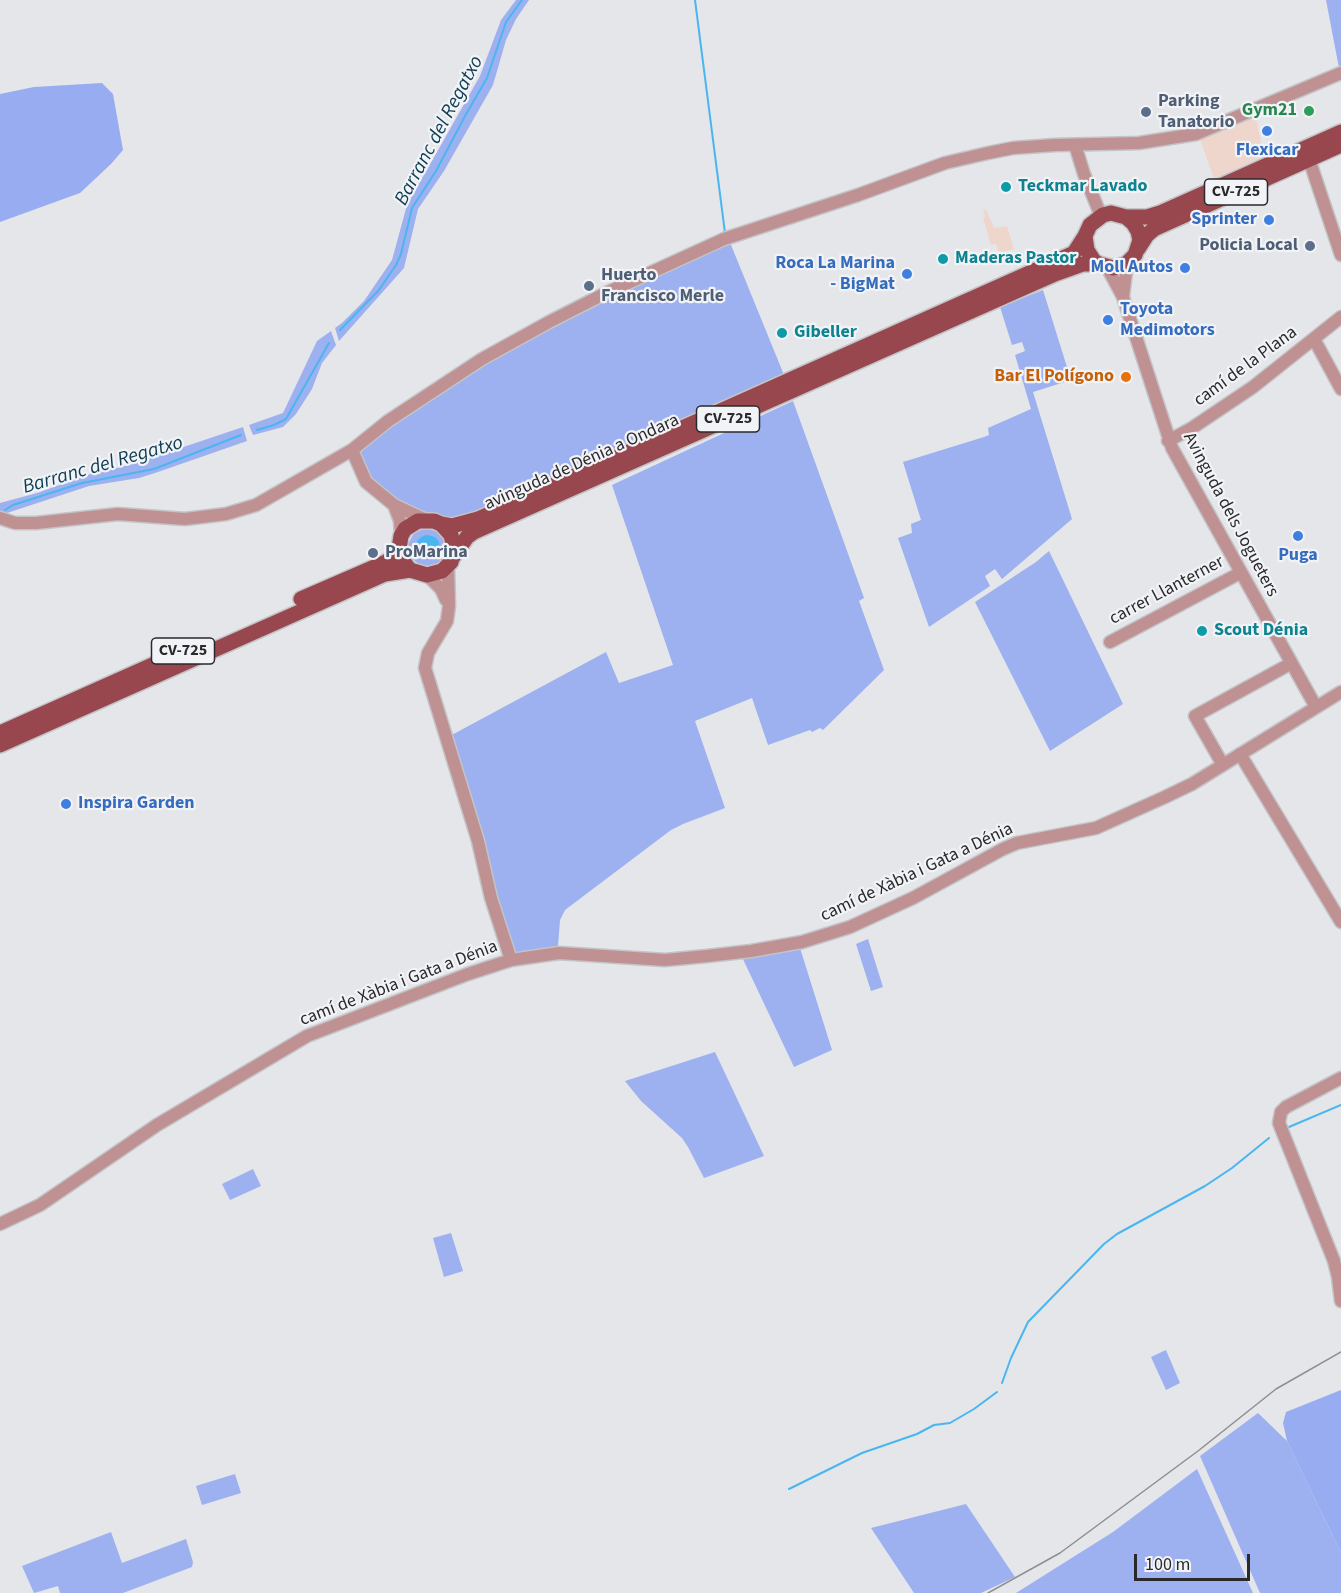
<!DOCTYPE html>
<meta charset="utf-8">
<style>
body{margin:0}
#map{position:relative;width:1341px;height:1593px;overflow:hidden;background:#e4e6e9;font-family:"Source Sans 3",sans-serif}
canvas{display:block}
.scale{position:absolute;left:1134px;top:1554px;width:116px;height:27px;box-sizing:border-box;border:3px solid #2a2a2b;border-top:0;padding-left:8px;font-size:18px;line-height:21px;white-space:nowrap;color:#2a2a2b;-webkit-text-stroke:4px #f2f3f7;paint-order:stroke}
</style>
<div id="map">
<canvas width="1341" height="1593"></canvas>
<div class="scale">100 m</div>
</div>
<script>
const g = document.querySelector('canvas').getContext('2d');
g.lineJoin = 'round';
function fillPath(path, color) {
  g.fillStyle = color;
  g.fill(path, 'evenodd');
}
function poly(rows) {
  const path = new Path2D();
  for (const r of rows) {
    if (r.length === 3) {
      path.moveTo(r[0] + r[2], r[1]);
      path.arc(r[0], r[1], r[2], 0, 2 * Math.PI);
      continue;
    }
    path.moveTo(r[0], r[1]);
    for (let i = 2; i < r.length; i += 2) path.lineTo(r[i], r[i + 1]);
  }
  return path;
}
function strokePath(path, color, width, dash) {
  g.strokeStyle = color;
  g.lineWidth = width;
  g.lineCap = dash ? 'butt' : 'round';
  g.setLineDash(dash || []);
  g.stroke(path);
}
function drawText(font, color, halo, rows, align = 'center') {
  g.font = font + ' "Source Sans 3",sans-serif';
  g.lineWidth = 4.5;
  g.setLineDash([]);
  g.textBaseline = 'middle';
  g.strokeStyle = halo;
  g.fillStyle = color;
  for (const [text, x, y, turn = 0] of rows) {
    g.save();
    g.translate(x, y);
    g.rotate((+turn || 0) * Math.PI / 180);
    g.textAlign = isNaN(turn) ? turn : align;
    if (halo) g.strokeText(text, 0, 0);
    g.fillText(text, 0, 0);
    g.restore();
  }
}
const commercial = poly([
 [1255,113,1264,156,1214,179,1199,136],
 [986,209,994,228,1007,226,1014,249,999,253,996,244,991,245,983,218,985,217,983,210]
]);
const green = poly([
 [516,0,529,0,516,19,506,40,493,85,444,171,418,209,404,268,339,341,335,328,342,323,364,301,392,260,407,205,480,76,501,20],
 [1326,0,1341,0,1341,67,1339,68],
 [729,240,784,375,463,518,448,519,437,513,414,511,387,492,366,473,359,455,363,445,482,362,610,295],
 [1043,290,1071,380,1033,392,1072,519,1002,579,995,569,985,576,990,586,929,627,898,538,912,533,911,524,921,520,903,462,984,437,989,435,988,428,1031,409,1015,355,1025,351,1022,342,1012,345,1000,307],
 [331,331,336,345,322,363,312,389,296,414,283,427,253,435,249,425,283,413,317,341],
 [793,401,864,598,859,601,884,670,823,730,820,728,812,732,810,730,768,745,752,698,695,721,725,808,683,824,671,830,565,910,560,920,558,946,555,949,518,954,514,952,509,944,448,737,606,652,619,683,673,665,612,485],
 [243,427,247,441,155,473,139,478,89,486,4,514,0,511,0,503,37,493,90,474,133,464],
 [426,528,438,532,446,542,447,548,443,560,438,564,426,567,420,565,410,557,408,544,414,533],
 [429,535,433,536,440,545,440,549,439,552,426,559,419,556,419,539],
 [1049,551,1123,704,1050,751,975,602,1036,562],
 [868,939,883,987,871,991,856,944],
 [800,948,832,1050,794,1067,742,957],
 [715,1052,764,1156,704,1178,688,1147,682,1138,641,1101,625,1081],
 [253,1169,261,1186,230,1200,222,1184],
 [451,1233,463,1271,444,1277,433,1238],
 [1166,1350,1180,1383,1166,1390,1151,1357],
 [1258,1413,1287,1441,1341,1553,1341,1593,1260,1593,1200,1456],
 [1197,1469,1253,1593,1016,1593,1113,1532],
 [235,1474,241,1493,202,1505,196,1486],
 [966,1504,1015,1577,981,1593,914,1593,871,1528],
 [111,1532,122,1563,186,1539,193,1562,192,1567,123,1593,60,1593,58,1586,34,1593,22,1566]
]);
const forest = poly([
 [102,83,113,94,123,150,111,164,80,193,0,222,0,94,34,87],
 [1341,1390,1341,1553,1287,1441,1283,1423,1286,1412]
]);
const water = poly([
 [428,547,12]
]);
const stream = poly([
 [695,0,725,233],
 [340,330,379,290,396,265,401,254,412,208,436,171,465,116,487,78,506,22,522,0],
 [257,430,274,425,286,419,329,343],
 [5,510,13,505,82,483,154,469,241,435],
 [1289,1127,1341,1105],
 [1002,1383,1011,1358,1028,1322,1104,1244,1117,1234,1205,1186,1232,1168,1269,1138],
 [789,1489,862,1453,917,1434,934,1425,950,1423,974,1409,997,1392]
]);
const minor = poly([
 [1075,145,1084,174,1101,216],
 [1309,159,1341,255],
 [1107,267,1123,297,1172,448,1316,707],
 [1123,296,1126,272,1131,261],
 [1314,339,1341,389],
 [1168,441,1192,428,1253,387,1341,317],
 [352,450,366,482,394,505,426,520],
 [394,505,400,521,401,536],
 [0,518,15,523,36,523,118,514,185,519,226,514,256,505,352,450,388,421,482,359,549,322,606,293,724,239,858,195,945,163,988,153,1013,148,1055,145,1139,143,1196,134,1341,73],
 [448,566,449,606,447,621,428,653,425,668,478,841,491,898,511,960],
 [427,575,441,589,446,600],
 [1110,642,1240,573],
 [1240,754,1341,922],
 [1223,765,1195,716,1290,664],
 [1341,1078,1286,1107,1281,1112,1279,1123,1334,1261,1338,1277,1341,1301],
 [0,1224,40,1205,157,1125,307,1036,468,974,511,960,559,953,665,960,707,956,751,951,802,942,850,927,913,898,1003,849,1017,843,1096,828,1165,797,1192,784,1341,692]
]);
const major = poly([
 [1126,217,1147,217,1160,213,1341,132],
 [1138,249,1147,235,1154,229,1341,145],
 [441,524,452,526,478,519,1074,253,1085,236],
 [453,557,467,537,474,532,1055,274,1083,264,1099,264,1113,268,1126,264,1135,255,1140,240,1138,231,1133,223,1126,217,1111,213,1103,215,1090,225,1085,236,1087,250,1094,261,1099,264],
 [301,599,384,563,391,559,399,549],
 [0,733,186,650],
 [0,745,385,574,410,570,427,575,442,571,451,562,454,549,451,535,441,524,434,521,418,521,405,529,401,536,399,549,400,557,410,570]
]);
const tram = poly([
 [988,1593,1060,1553,1198,1451,1276,1389,1341,1352]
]);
const markers = [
 [1309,111,6,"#2e9e5b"],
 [1146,112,6,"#5c6f8a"],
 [1267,131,6,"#3f7fe0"],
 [1006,187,6,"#0f9aa8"],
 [1269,220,6,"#3f7fe0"],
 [1310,246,6,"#5c6f8a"],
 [943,259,6,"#0f9aa8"],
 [1185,268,6,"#3f7fe0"],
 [907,274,6,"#3f7fe0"],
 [589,286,6,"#5c6f8a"],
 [1108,320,6,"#3f7fe0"],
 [782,333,6,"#0f9aa8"],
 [1126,377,6,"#e8710a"],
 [1298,536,6,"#3f7fe0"],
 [373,553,6,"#5c6f8a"],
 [1202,631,6,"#0f9aa8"],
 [66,804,6,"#3f7fe0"]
];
const shields = [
 [1236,192,63],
 [728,419,63],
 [183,651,63]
];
const shieldNames = [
 ["CV-725",1236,192],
 ["CV-725",728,419],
 ["CV-725",183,651]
];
const serviceNames = [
 ["Parking",1158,102],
 ["Tanatorio",1158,123],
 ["Policia Local",1298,246,"right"],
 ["Huerto",601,276],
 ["Francisco Merle",601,297],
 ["ProMarina",385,553]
];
const leisureNames = [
 ["Gym21",1297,111]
];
const shopNames = [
 ["Flexicar",1267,151,"center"],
 ["Sprinter",1257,220],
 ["Roca La Marina",895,264],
 ["- BigMat",895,285],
 ["Moll Autos",1173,268],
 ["Toyota",1120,310,"left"],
 ["Medimotors",1120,331,"left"],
 ["Puga",1298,556,"center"],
 ["Inspira Garden",78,804,"left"]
];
const cultureNames = [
 ["Teckmar Lavado",1018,187],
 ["Maderas Pastor",955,259],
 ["Gibeller",794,333],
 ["Scout Dénia",1214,631]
];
const streetNames = [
 ["camí de la Plana",1246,367,-36],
 ["avinguda de Dénia a Ondara",582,463,-24],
 ["Avinguda dels Jogueters",1230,515,62],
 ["carrer Llanterner",1167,591,-28],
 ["camí de Xàbia i Gata a Dénia",917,873,-25],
 ["camí de Xàbia i Gata a Dénia",399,984,-21]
];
const foodNames = [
 ["Bar El Polígono",1114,377]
];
const waterNames = [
 ["Barranc del Regatxo",440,131,-62],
 ["Barranc del Regatxo",103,466,-16]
];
fillPath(commercial, '#efd6cd');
fillPath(green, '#9db0f0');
fillPath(forest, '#98acf2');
fillPath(water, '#4ab6ef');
strokePath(stream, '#4ab6ef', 2);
strokePath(minor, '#c3c4c7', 15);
strokePath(major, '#c3c4c7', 18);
strokePath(minor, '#c09192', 12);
strokePath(major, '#98474e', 15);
strokePath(tram, '#8d8e91', 1.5);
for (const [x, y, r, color] of markers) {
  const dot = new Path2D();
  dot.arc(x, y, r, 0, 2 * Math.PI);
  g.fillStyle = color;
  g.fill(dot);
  strokePath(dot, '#f2f3f7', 2);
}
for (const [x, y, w] of shields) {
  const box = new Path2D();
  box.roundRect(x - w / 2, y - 13, w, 26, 4.5);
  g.fillStyle = '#f2f3f7';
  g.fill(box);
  strokePath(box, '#2a2a2b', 1.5);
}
drawText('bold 16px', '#2a2a2b', null, shieldNames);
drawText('bold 18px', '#4e5e75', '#f2f3f7', serviceNames, 'left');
drawText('bold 18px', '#27864d', '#f2f3f7', leisureNames, 'right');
drawText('bold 18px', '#366cbe', '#f2f3f7', shopNames, 'right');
drawText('bold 18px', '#0d838f', '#f2f3f7', cultureNames, 'left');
drawText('18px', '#2a2a2b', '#f2f3f7', streetNames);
drawText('bold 18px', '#c56008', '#f2f3f7', foodNames, 'right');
drawText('italic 20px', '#0d3c53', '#f2f3f7', waterNames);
</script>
